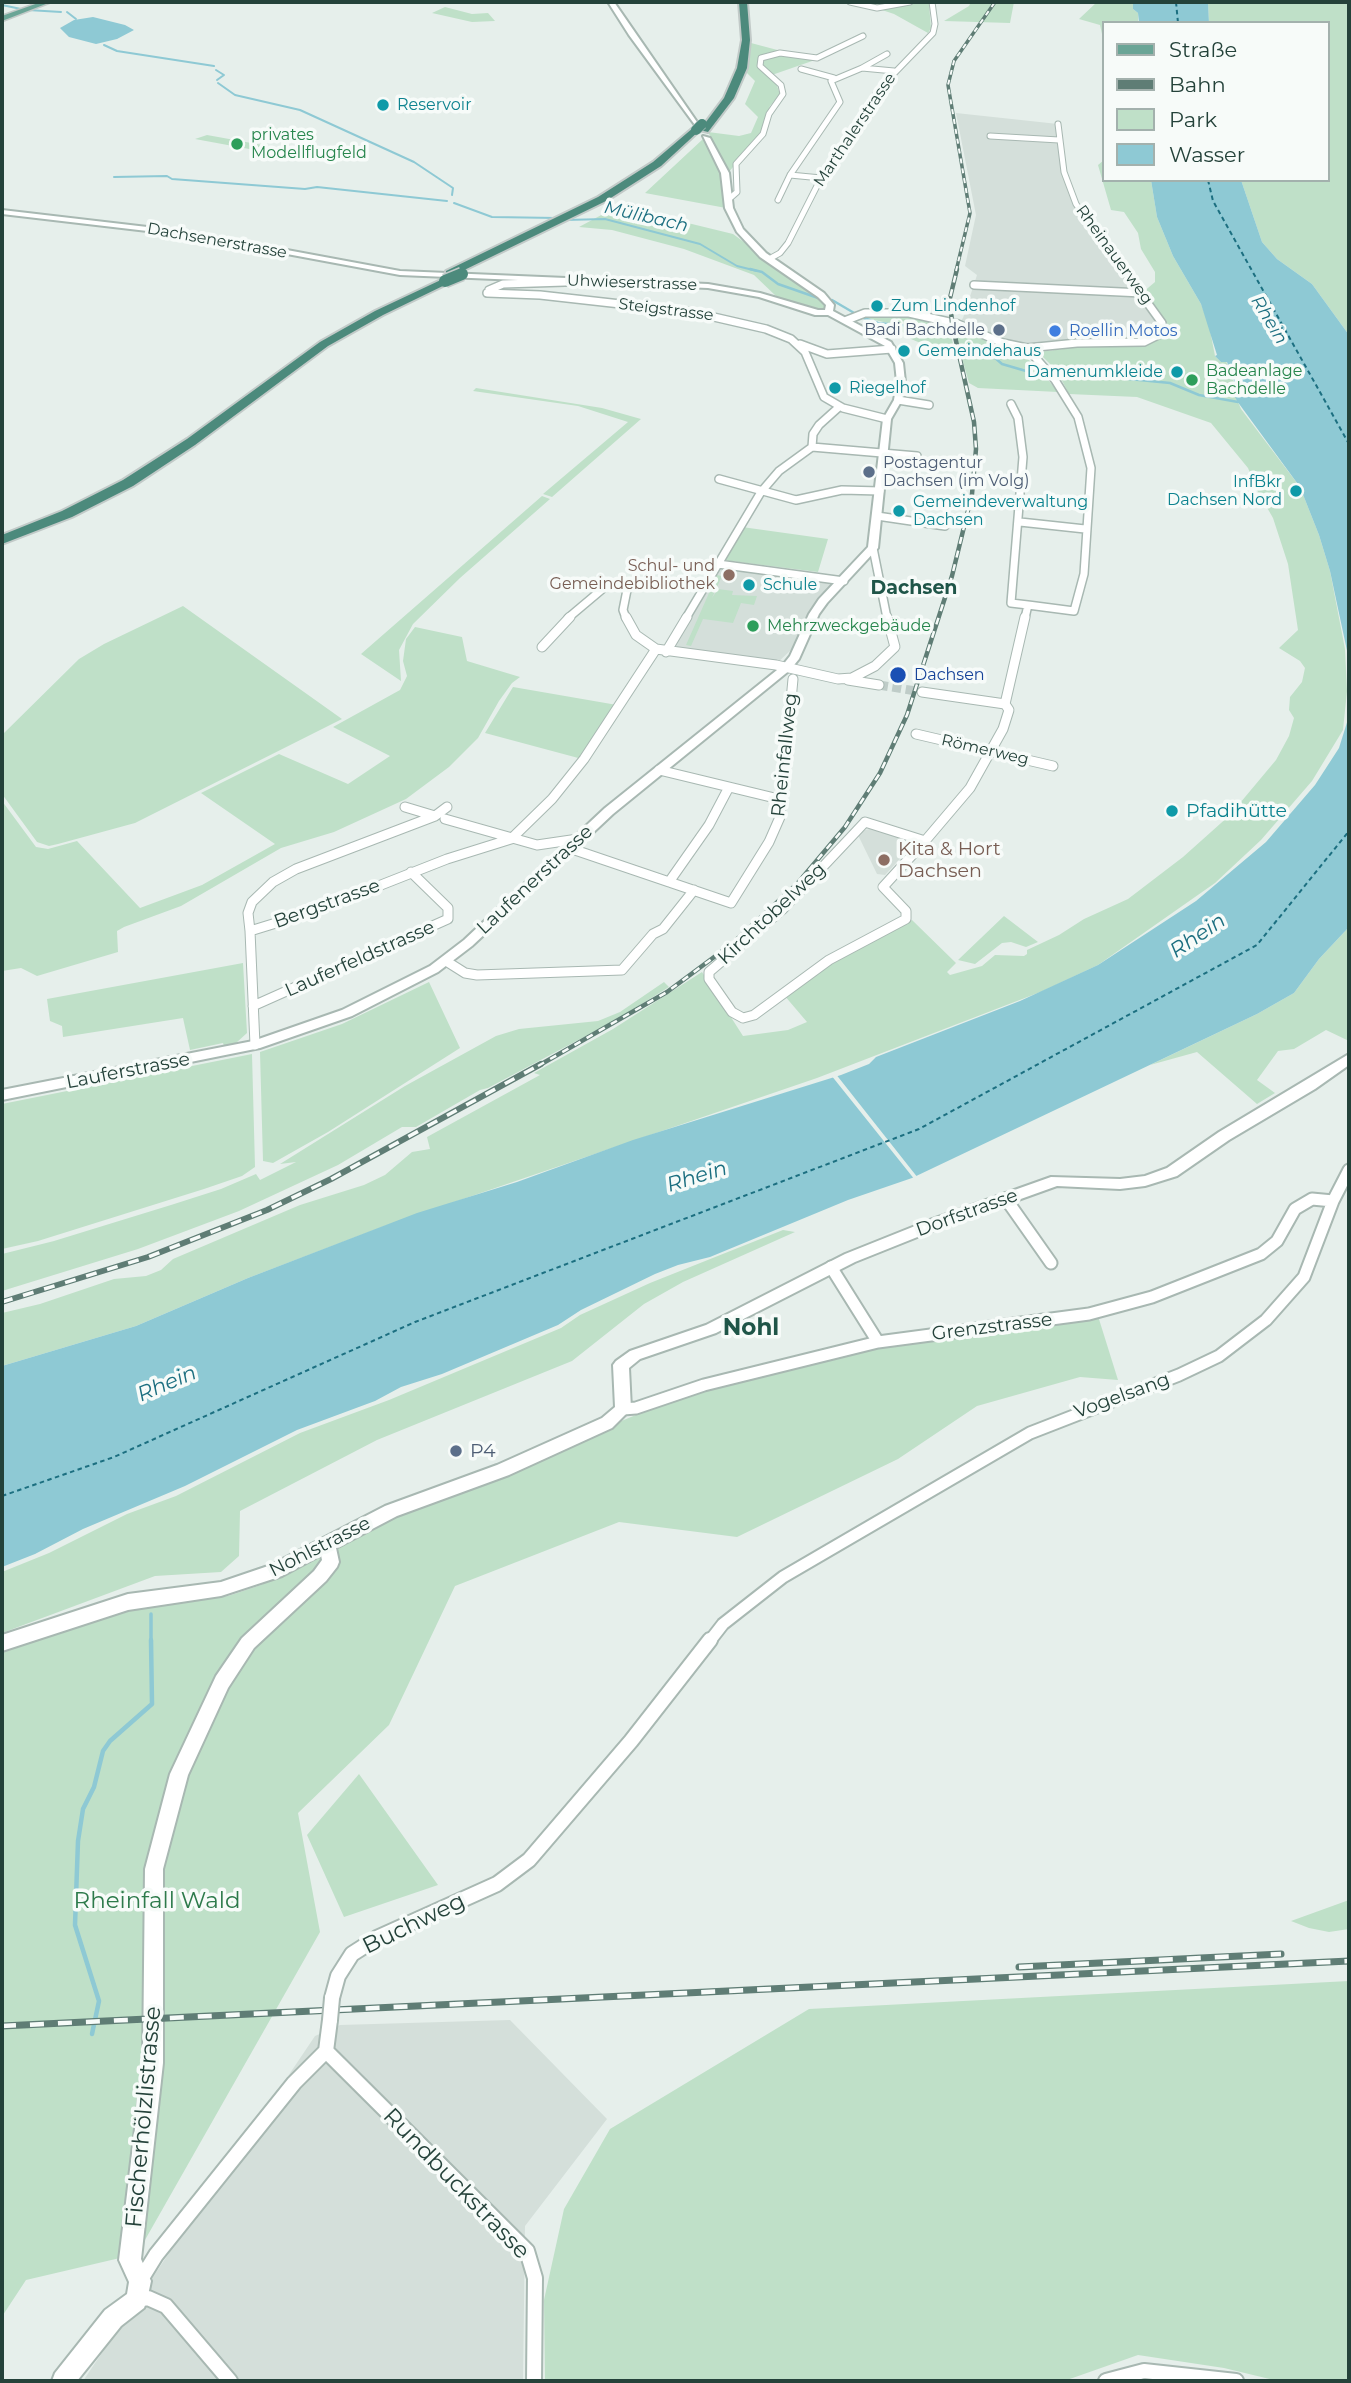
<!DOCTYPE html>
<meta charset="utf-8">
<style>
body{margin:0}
#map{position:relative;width:1351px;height:2383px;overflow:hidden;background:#e6efeb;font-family:Montserrat,sans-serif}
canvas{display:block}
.frame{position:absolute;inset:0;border:4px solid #24423a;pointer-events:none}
.legend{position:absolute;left:1102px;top:21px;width:228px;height:161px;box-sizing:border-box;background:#f7fbf9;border:2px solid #a3b1ad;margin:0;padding:9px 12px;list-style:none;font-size:21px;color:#24423a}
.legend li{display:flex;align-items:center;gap:14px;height:35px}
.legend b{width:35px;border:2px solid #a3b1ad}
</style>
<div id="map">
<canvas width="1351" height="2383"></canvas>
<div class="frame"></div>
<ul class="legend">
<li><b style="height:9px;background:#6aa596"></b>Straße</li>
<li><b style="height:9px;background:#5f7d75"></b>Bahn</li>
<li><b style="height:19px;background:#bfe0c8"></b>Park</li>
<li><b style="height:19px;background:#8ec9d4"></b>Wasser</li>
</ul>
</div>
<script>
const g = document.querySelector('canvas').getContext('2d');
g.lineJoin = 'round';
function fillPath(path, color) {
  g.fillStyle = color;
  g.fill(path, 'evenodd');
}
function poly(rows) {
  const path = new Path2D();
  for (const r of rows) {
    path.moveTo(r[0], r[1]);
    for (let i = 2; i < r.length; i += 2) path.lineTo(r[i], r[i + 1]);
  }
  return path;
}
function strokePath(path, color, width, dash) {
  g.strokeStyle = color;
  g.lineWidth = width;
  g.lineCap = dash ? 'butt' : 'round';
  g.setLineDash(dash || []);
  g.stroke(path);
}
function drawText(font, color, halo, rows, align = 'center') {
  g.font = font + ' Montserrat,sans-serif';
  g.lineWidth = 7;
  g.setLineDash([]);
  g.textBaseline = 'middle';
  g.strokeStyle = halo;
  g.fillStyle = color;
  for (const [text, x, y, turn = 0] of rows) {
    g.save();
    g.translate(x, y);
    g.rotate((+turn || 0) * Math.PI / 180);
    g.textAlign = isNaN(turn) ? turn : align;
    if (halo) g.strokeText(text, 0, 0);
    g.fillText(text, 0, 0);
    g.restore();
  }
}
const built = poly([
 [956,113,1058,124,1064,172,1076,204,1162,328,1152,338,1027,348,958,324,963,318,977,275,965,266,976,215],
 [719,566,836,582,817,600,804,619,792,649,776,664,675,651,671,646],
 [874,828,909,840,911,847,885,875,877,874,858,835,865,830],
 [510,2020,607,2119,525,2226,523,2381,83,2381,315,2036,340,2025]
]);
const green = poly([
 [971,2,1014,2,1010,23,944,21,969,6],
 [1097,2,1133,2,1133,9,1138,13,1138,23,1104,23,1104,43,1100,25,1079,19],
 [1208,2,1349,2,1349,335,1312,284,1277,259,1262,242,1241,180,1328,180,1328,23,1209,23],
 [907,3,929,4,931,28,928,33,894,14,879,9],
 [445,7,472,14,488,13,495,21,472,22,432,13],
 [751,43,815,60,769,76,776,83,780,94,770,106,760,133,729,172,708,132,739,136,751,133,758,117,745,104,755,81,746,72],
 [207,135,279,148,271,153,195,139],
 [703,139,724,179,726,208,645,193],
 [1104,160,1104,180,1151,180,1157,217,1173,256,1201,304,1209,325,1215,356,1221,362,1226,361,1237,390,1233,390,1241,409,1300,487,1319,535,1330,571,1345,649,1347,691,1343,730,1312,781,1261,840,1215,883,1098,965,1043,991,817,1078,390,1224,248,1278,136,1326,2,1366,2,1313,40,1304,114,1279,146,1276,161,1270,173,1259,300,1205,364,1185,385,1175,412,1152,430,1149,427,1137,540,1075,534,1073,613,1029,702,972,743,1036,788,1030,807,1022,784,995,830,962,912,920,956,963,947,972,950,975,982,966,995,955,1024,956,1027,954,1027,950,1059,935,1084,919,1128,899,1183,857,1230,815,1276,760,1289,736,1294,718,1289,710,1290,697,1302,682,1305,668,1300,661,1279,648,1298,630,1288,564,1273,518,1257,490,1248,468,1211,423,1137,397,1069,394,1057,371,1038,352,1064,349,1064,347,1133,346,1162,328,1142,293,1155,282,1155,272,1141,249,1138,233,1124,212,1111,210,1098,165],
 [618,206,733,234,800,283,828,307,825,311,818,311,778,298,754,275,684,249,612,230,579,227],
 [889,314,922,317,949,326,953,344,930,347,911,339,893,324,865,318],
 [952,323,1012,345,1039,369,1058,392,978,388,969,383],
 [476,388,602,408,641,419,552,497,543,494,628,422,578,406,473,391],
 [542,496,550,499,460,578,413,624,399,650,401,681,361,654],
 [742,527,828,539,818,572,723,560],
 [717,575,722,576,712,598,718,589,733,591,732,595,757,596,754,605,741,603,733,623,703,619,691,646,686,645],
 [183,606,342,719,135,823,58,844,49,846,37,842,2,794,2,735,79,659,104,644],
 [415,627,462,637,467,661,520,677,512,683,499,701,478,738,449,767,406,799,334,832,281,848,181,906,124,927,117,931,118,952,37,976,21,968,2,971,2,801,36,847,48,849,77,841,140,908,202,885,275,844,201,793,279,754,348,784,390,756,333,727,400,690,407,676,403,661,406,639],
 [513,687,617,705,582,759,485,733],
 [1004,916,1038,942,1026,947,1011,942,1002,943,975,964,958,960],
 [1349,927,1349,1041,1326,1030,1294,1049,1278,1051,1257,1080,1275,1093,1257,1104,1197,1052,1150,1065,1257,1014,1294,993,1319,959],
 [243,963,247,1033,236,1043,224,1046,223,1043,190,1050,183,1018,63,1037,62,1026,50,1021,47,999],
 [429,982,460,1048,328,1132,273,1163,263,1161,260,1052,342,1024],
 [664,982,669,987,616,1020,488,1088,480,1090,416,1127,402,1127,338,1165,239,1211,138,1249,2,1291,2,1254,54,1241,171,1205,221,1189,256,1174,260,1180,296,1162,280,1164,405,1086,496,1036,519,1029,598,1021,620,1012],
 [252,1054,255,1167,242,1176,204,1189,38,1241,2,1249,2,1104],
 [783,1230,795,1232,683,1282,644,1304,572,1361,377,1440,240,1511,239,1556,221,1572,155,1576,2,1633,2,1572,49,1553,127,1514,176,1496,300,1433,389,1400,561,1328,580,1315,650,1283],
 [1098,1316,1118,1380,1080,1377,977,1406,898,1459,737,1537,619,1522,455,1586,389,1725,298,1813,320,1932,137,2254,26,2280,3,2315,2,1649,132,1607,228,1596,261,1585,398,1513,498,1480,619,1422,667,1402,857,1351,925,1338],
 [359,1774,438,1885,344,1917,307,1835],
 [1349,1900,1349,1929,1329,1932,1309,1928,1291,1921],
 [1349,1981,1349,2381,1278,2381,1224,2368,1138,2355,1064,2381,545,2381,544,2300,564,2209,610,2129,809,2009]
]);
const water = poly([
 [1133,2,1208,2,1209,23,1139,23,1138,13,1133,9],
 [93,17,125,25,134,30,117,39,96,44,69,37,60,28,74,20],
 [1151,180,1241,180,1262,242,1277,259,1312,284,1349,335,1349,660,1330,571,1319,535,1300,487,1237,401,1232,390,1237,389,1227,362,1221,362,1215,356,1217,355,1201,304,1173,256,1157,217],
 [1349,716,1349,927,1319,959,1294,993,1257,1014,912,1178,848,1200,710,1257,678,1265,655,1274,581,1310,558,1325,442,1374,401,1387,375,1401,297,1430,185,1486,83,1529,35,1554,2,1567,2,1366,136,1326,248,1278,417,1213,517,1182,633,1140,841,1075,869,1064,876,1057,1020,1001,1098,965,1196,901,1266,842,1315,785,1339,748]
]);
const pier = poly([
 [835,1073,918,1178,919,1178,915,1180,831,1075]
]);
const streamFar3 = poly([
 [2,5,21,9],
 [28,10,61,12],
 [67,12,76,19],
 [104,45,117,51,214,66],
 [216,70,224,75,217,80],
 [218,83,235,95,300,110,414,162,453,188,452,195],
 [114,177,167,176,172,179,305,189,317,187,447,201],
 [454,203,492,217,557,218],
 [565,220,605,219,700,244,737,266,757,271]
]);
const streamFar2 = poly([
 [750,269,762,272,778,284,821,299],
 [832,300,861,317,878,323,910,326,926,333],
 [986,350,1002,364,1026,371],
 [1051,370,1079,366,1095,368,1109,377,1170,383,1199,395,1238,402],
 [1096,377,1107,376]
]);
const streamFar1 = poly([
 [151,1614,151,1642]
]);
const stream = poly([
 [92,2034,99,2001,75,1925,78,1841,83,1809,94,1787,103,1751,110,1741,152,1704,151,1640]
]);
const ferry = poly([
 [1176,2,1178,23],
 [1208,180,1213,201,1349,444],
 [2,1496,114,1457,415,1322,919,1129,1257,945,1349,831]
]);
const minorTunnel = poly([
 [879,685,922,692]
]);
const minorFar4 = poly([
 [850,2,877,8,910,2],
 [862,68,887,54],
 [801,69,834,78],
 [1058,124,1064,172,1076,204,1124,271],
 [990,136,1059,140],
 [790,175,821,178],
 [729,199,737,192,736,164,763,134,769,114,783,94,781,85,760,66,761,58,780,53,817,58,863,36],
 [778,200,790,175,840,102,831,81,862,68,894,71],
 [769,259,780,253,788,243,821,178,880,88,933,33,935,24,932,2]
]);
const minorFar3 = poly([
 [974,285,1142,293],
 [489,290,503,284,596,281],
 [487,293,540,295,692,312,766,329,791,339,805,352,824,397,843,408,887,419],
 [847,320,865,313,909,313,958,324,1003,343,1027,348,1077,343,1144,342,1160,334,1162,323,1123,269],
 [800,344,827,354,892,349],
 [1027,348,1055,380,1078,417,1091,468,1084,574,1074,611,1028,605],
 [898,400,929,405],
 [1011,404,1018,418,1023,457,1011,603,1028,605,1025,618],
 [812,447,917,456],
 [719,479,796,500,842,490,880,491],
 [877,516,945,526],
 [1020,522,1085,529],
 [873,548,887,618],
 [718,564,844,581],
 [568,618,606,586,616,584,627,590,623,610,626,618],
 [686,618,761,492,779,471,812,447,813,434,819,425,839,407]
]);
const minorFar2 = poly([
 [626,617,636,635,656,649,776,665,838,679,852,678,875,666,895,647,887,617],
 [542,647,570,617],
 [666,652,687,617],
 [848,680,879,685],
 [922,692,1005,704],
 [1005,704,1025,617],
 [916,734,1053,766],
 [659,770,783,800],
 [405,807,435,816],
 [445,819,537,845,578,839],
 [865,822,925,841,883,887,906,911,906,919,829,960,754,1015,743,1018,732,1012,709,979,709,972,783,909,865,822],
 [925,841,970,788,1003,729,1009,710,1005,704],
 [569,848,731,903,769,842,780,817,793,679],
 [669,882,709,825,729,787],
 [250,931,248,913,252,902,273,882,296,869,435,816,447,807],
 [446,961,465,973,477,975,622,970,653,934,663,929,694,890],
 [253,1006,448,919,448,908,411,872],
 [255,1045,250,931,315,911,447,859,511,839,552,799,584,759,656,649]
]);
const minorFar1 = poly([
 [1006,1199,1051,1263],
 [831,1267,878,1342],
 [623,1409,636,1408,704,1385,878,1342,1089,1314,1152,1297,1261,1254,1277,1241,1295,1209,1312,1199,1333,1201],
 [709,1642,723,1624,783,1577,1030,1433,1179,1375,1219,1356,1266,1320,1304,1277,1333,1201,1349,1170]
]);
const minor = poly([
 [332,1998,338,1976,352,1954,377,1938,497,1884,529,1860,631,1741,710,1640],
 [326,2051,527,2251,535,2278,534,2381],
 [140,2281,156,2255,294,2083,326,2051,330,2020],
 [136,2300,148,2298,166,2306,230,2381],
 [1106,2381,1144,2371,1236,2381]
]);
const tertiary = poly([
 [608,2,614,2,699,125,695,125,629,35,608,2],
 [703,136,710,138,729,173,733,208,743,229,766,253,824,293,834,305,833,311,891,342,903,363,905,382,902,400,891,419,878,548,827,603,819,614,799,659,790,670,613,814,472,946,438,972,352,1016,260,1048,2,1100,2,1090,253,1041,342,1010,430,966,464,940,605,808,782,666,790,656,809,614,819,599,868,547,883,419,894,400,897,382,895,363,885,346,828,315,815,315,759,297,708,288,400,275,190,236,2,214,2,210,190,232,400,271,708,284,760,293,818,310,825,310,826,305,818,297,760,257,737,232,725,208,721,173,703,136],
 [1349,1054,1349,1065,1315,1089,1229,1140,1177,1176,1145,1186,1120,1189,1057,1186,940,1228,855,1262,716,1333,640,1359,629,1368,631,1409,612,1428,509,1475,397,1516,336,1548,339,1562,337,1567,326,1581,254,1648,228,1688,188,1775,163,1869,163,2063,141,2259,151,2281,147,2300,144,2308,121,2326,77,2381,52,2381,55,2373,105,2310,127,2294,129,2282,119,2260,143,2063,145,1869,170,1774,216,1676,242,1638,314,1571,322,1560,321,1555,282,1576,221,1596,128,1610,2,1651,2,1635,128,1594,221,1582,271,1565,385,1506,497,1465,602,1418,615,1407,613,1365,616,1361,630,1351,706,1325,845,1254,930,1220,1051,1177,1120,1179,1145,1176,1167,1168,1219,1132,1349,1054]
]);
const primary = poly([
 [41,2,51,2,2,21,2,16,41,2]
]);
const trunk = poly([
 [739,2,747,2,750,40,747,68,734,98,708,132,700,130,661,166,606,201,454,275,446,275,446,271,598,197,653,162,693,128,700,130,724,98,737,68,742,40,739,2],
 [445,278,451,281,449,283,383,315,328,346,195,445,133,486,72,517,2,544,2,535,62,511,123,480,187,439,320,342,375,311,445,278]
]);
const railFar3 = poly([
 [956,271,970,213,948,85,954,61,995,2]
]);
const railFar2 = poly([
 [538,1066,667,992,733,943,797,884,845,827,880,773,907,715,952,576,972,494,976,449,974,422,952,323,950,298,957,269]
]);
const railFar1 = poly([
 [2,1302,148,1257,267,1210,331,1179,541,1064]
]);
const rail = poly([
 [1019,1967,1281,1954],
 [2,2026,1349,1961]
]);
const minorBridge = poly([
 [330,2020,332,1998]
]);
const trunkBridgeFar1 = poly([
 [696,130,702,124]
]);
const trunkBridge = poly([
 [445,281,462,274]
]);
const markers = [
 [383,105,7,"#0f9aa8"],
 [237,144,7,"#2e9e5b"],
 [877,306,7,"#0f9aa8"],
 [999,330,7,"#5c6f8a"],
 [1055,331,7,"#3f7fe0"],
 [904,351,7,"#0f9aa8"],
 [1177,372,7,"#0f9aa8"],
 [1192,380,7,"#2e9e5b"],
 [835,388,7,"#0f9aa8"],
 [869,472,7,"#5c6f8a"],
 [1296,491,7,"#0f9aa8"],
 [899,511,7,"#0f9aa8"],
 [729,575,7,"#8d6e63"],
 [749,585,7,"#0f9aa8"],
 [753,626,7,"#2e9e5b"],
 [898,675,9,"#1a4fb4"],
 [1172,811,7,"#0f9aa8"],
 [884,860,7,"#8d6e63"],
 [456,1451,7,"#5c6f8a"]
];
const farCulturenames = [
 ["Reservoir",397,105],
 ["Zum Lindenhof",891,306],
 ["Gemeindehaus",918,351],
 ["Damenumkleide",1163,372,"right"],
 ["Riegelhof",849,388],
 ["InfBkr",1282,482,"right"],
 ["Dachsen Nord",1282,500,"right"],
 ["Gemeindeverwaltung",913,502],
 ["Dachsen",913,520],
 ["Schule",763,585]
];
const farStreetnames = [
 ["Marthalerstrasse",855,130,-56],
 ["Dachsenerstrasse",217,241,10],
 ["Rheinauerweg",1114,255,54],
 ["Uhwieserstrasse",632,283,2],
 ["Steigstrasse",666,310,7],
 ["Römerweg",985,750,13]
];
const farLeisurenames = [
 ["privates",251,135],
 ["Modellflugfeld",251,153],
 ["Badeanlage",1206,371],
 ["Bachdelle",1206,389],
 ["Mehrzweckgebäude",767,626]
];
const farServicenames = [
 ["Badi Bachdelle",985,330],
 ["Postagentur",883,463,"left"],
 ["Dachsen (im Volg)",883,481,"left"]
];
const farShopnames = [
 ["Roellin Motos",1069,331]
];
const farEducationnames = [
 ["Schul- und",715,566],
 ["Gemeindebibliothek",715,584]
];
const farTransitnames = [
 ["Dachsen",914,675]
];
const farWaternames = [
 ["Mülibach",646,217,13],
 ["Rhein",1269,320,59]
];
const farQuarternames = [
 ["Dachsen",914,588]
];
const streetNames = [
 ["Rheinfallweg",785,755,-84],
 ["Laufenerstrasse",535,880,-43],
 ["Bergstrasse",327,904,-20],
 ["Kirchtobelweg",772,914,-43],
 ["Lauferfeldstrasse",360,959,-24],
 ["Lauferstrasse",128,1071,-11],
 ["Dorfstrasse",967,1213,-20],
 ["Grenzstrasse",992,1327,-7],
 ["Vogelsang",1122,1396,-20],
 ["Nohlstrasse",320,1547,-27]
];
const cultureNames = [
 ["Pfadihütte",1186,811]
];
const educationNames = [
 ["Kita & Hort",898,849],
 ["Dachsen",898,871]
];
const serviceNames = [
 ["P4",470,1451]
];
const waterNames = [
 ["Rhein",1198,936,-34],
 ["Rhein",697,1177,-17],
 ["Rhein",167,1384,-23]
];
const quarterNames = [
 ["Nohl",751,1328]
];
const nearParknames = [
 ["Rheinfall Wald",157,1901]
];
const nearStreetnames = [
 ["Buchweg",414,1924,-26],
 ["Fischerhölzlistrasse",144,2117,-85],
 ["Rundbuckstrasse",456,2184,46]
];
fillPath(built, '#d4dfda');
fillPath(green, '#bfe0c8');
fillPath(water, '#8ec9d4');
fillPath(pier, '#e6efeb');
strokePath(streamFar3, '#8ec9d4', 2);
strokePath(streamFar2, '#8ec9d4', 2.5);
strokePath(streamFar1, '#8ec9d4', 3.5);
strokePath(stream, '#8ec9d4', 4.5);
strokePath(ferry, '#1c6f80', 2, [4.5, 3.5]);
strokePath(minorTunnel, '#bfccc8', 9, [9, 4.5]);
strokePath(minorFar4, '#a8b8b2', 7);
strokePath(minorFar3, '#a8b8b2', 10);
strokePath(minorFar2, '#a8b8b2', 11);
strokePath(minorFar1, '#a8b8b2', 15);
strokePath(minor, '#a8b8b2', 18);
strokePath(tertiary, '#a8b8b2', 4);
strokePath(primary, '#c2cac8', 3);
strokePath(trunk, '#c2cac8', 4);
strokePath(minorFar4, '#fff', 5);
strokePath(minorFar3, '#fff', 7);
strokePath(minorFar2, '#fff', 9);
strokePath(minorFar1, '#fff', 11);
strokePath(minor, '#fff', 14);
fillPath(tertiary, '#fff');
fillPath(primary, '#6aa596');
fillPath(trunk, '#4c8a7c');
strokePath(railFar3, '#5f7d75', 3.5);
strokePath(railFar2, '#5f7d75', 4.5);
strokePath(railFar1, '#5f7d75', 6);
strokePath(rail, '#5f7d75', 7);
strokePath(railFar3, '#f7fbf9', 2, [5]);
strokePath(railFar2, '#f7fbf9', 2.5, [7]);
strokePath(railFar1, '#f7fbf9', 3.5, [11]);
strokePath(rail, '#f7fbf9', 4.5, [14]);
strokePath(minorBridge, '#a8b8b2', 18, []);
strokePath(trunkBridgeFar1, '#c2cac8', 11, []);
strokePath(trunkBridge, '#c2cac8', 15, []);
strokePath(minorBridge, '#fff', 14);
strokePath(trunkBridgeFar1, '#4c8a7c', 10);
strokePath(trunkBridge, '#4c8a7c', 12);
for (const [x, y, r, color] of markers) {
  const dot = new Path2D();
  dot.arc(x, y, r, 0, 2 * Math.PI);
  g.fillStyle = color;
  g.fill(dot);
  strokePath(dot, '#f7fbf9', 2.5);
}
drawText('16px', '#0d838f', '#f7fbf9', farCulturenames, 'left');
drawText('16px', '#24423a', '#f7fbf9', farStreetnames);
drawText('16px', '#27864d', '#f7fbf9', farLeisurenames, 'left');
drawText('16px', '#4e5e75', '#f7fbf9', farServicenames, 'right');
drawText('16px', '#366cbe', '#f7fbf9', farShopnames, 'left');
drawText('16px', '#785e54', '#f7fbf9', farEducationnames, 'right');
drawText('16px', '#164399', '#f7fbf9', farTransitnames, 'left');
drawText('italic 18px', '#1c6f80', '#f7fbf9', farWaternames);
drawText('bold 19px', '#1f5548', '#f7fbf9', farQuarternames);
drawText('19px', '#24423a', '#f7fbf9', streetNames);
drawText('19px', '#0d838f', '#f7fbf9', cultureNames, 'left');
drawText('19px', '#785e54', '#f7fbf9', educationNames, 'left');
drawText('19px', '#4e5e75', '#f7fbf9', serviceNames, 'left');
drawText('italic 21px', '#1c6f80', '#f7fbf9', waterNames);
drawText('bold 23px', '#1f5548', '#f7fbf9', quarterNames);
drawText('23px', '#2d7a4b', '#f7fbf9', nearParknames);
drawText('23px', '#24423a', '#f7fbf9', nearStreetnames);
</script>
